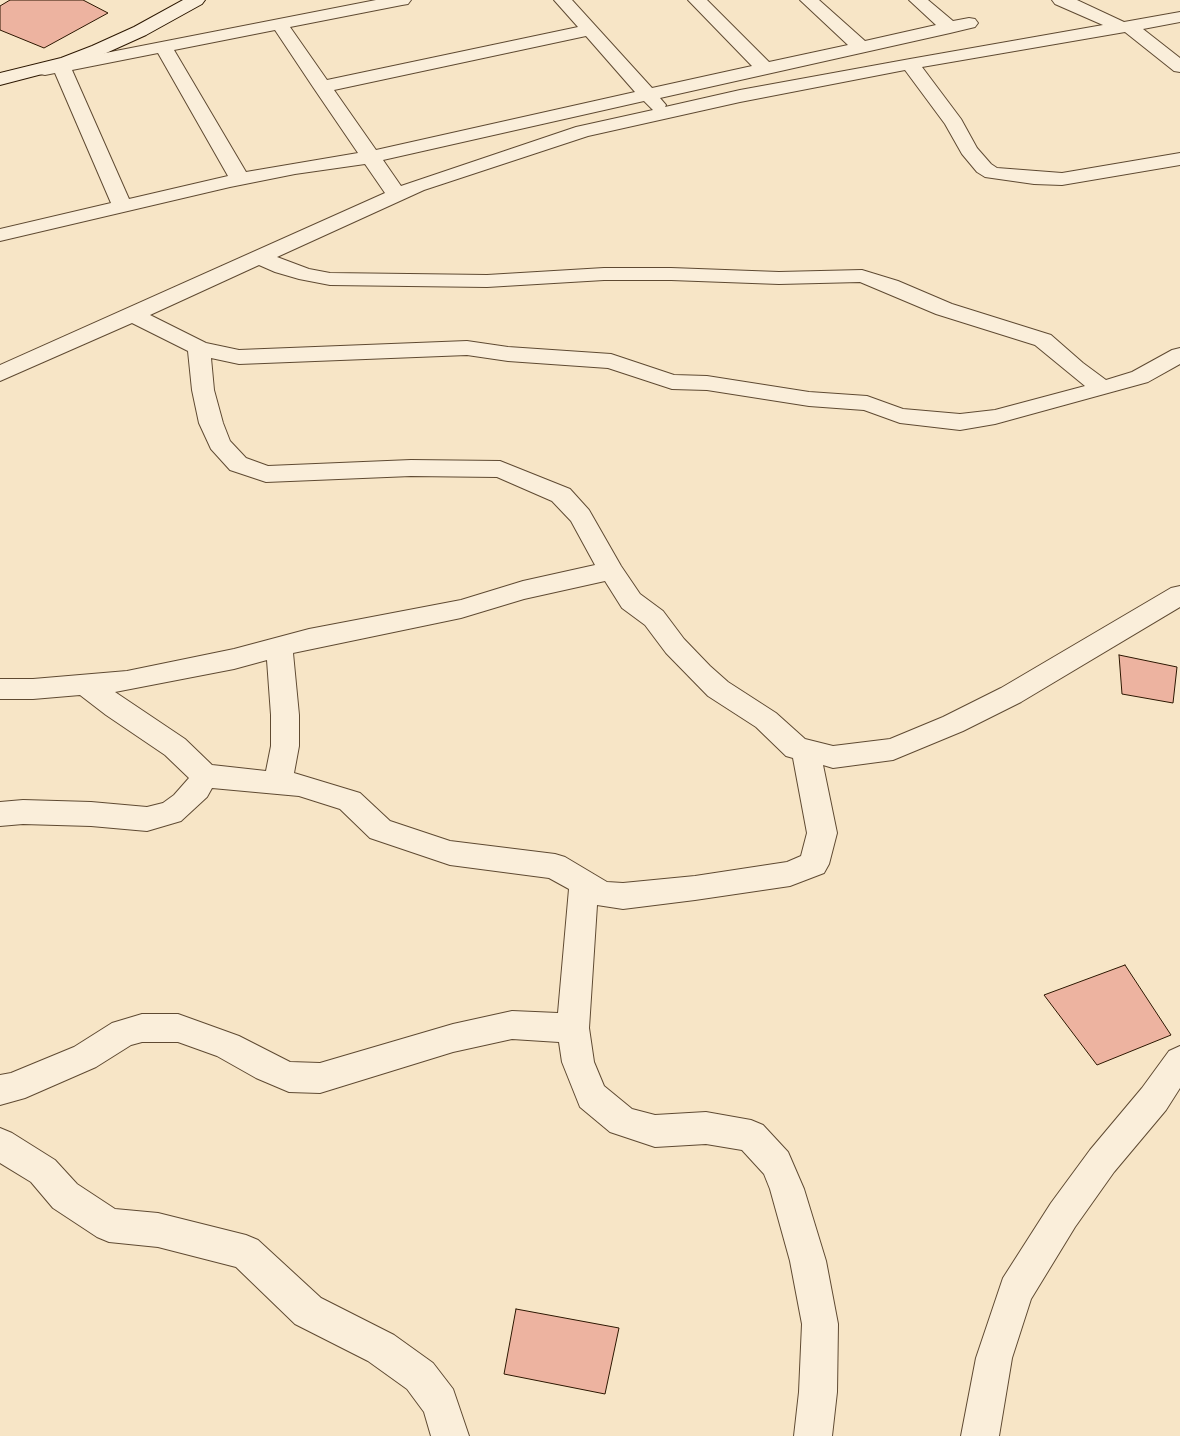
<!DOCTYPE html>
<style>
body{margin:0}
canvas{display:block;background:#f7e5c6}
</style>
<canvas width="1180" height="1436"></canvas>
<script>
const g = document.querySelector('canvas').getContext('2d');
g.lineJoin = 'round';
function fillPath(path, color) {
  g.fillStyle = color;
  g.fill(path, 'evenodd');
}
function poly(rows) {
  const path = new Path2D();
  for (const r of rows) {
    path.moveTo(r[0], r[1]);
    for (let i = 2; i < r.length; i += 2) path.lineTo(r[i], r[i + 1]);
  }
  return path;
}
function strokePath(path, color, width, dash) {
  g.strokeStyle = color;
  g.lineWidth = width;
  g.lineCap = dash ? 'butt' : 'round';
  g.setLineDash(dash || []);
  g.stroke(path);
}
const building = poly([
 [10,0,83,0,108,13,44,48,0,30,0,6,10,0],
 [1119,655,1177,667,1173,703,1122,694,1119,655],
 [1125,965,1171,1035,1097,1065,1044,995,1125,965],
 [516,1309,619,1328,605,1394,504,1374,516,1309]
]);
const minor = poly([
 [376,0,411,0,408,4,402,5,290,27,327,80,578,27,554,0,572,0,652,88,752,66,688,0,707,0,769,62,848,45,800,0,819,0,865,41,936,25,909,0,928,0,953,21,969,18,975,19,978,23,975,27,950,33,660,98,666,105,665,107,740,90,910,59,1103,25,1055,4,1052,0,1077,0,1124,22,1180,12,1180,22,1143,29,1180,58,1180,72,1174,71,1125,32,922,67,961,119,977,148,991,164,997,168,1062,173,1180,153,1180,165,1062,185,1034,184,985,177,977,172,962,154,945,124,905,70,740,102,588,136,424,190,277,257,309,269,330,273,487,275,604,268,671,268,779,272,862,270,898,281,952,304,1051,335,1083,363,1106,380,1132,372,1172,350,1180,348,1180,364,1148,382,995,424,960,430,900,423,864,410,809,406,707,390,672,389,608,368,508,361,467,355,239,364,211,358,214,390,223,423,230,441,246,458,268,466,411,460,500,461,570,489,589,510,621,566,640,594,663,611,684,639,710,666,728,682,776,713,805,739,833,746,890,739,943,717,1001,688,1171,588,1180,586,1180,607,1021,702,963,731,893,760,833,768,823,765,837,833,829,864,824,873,790,886,695,900,623,909,597,905,589,1028,594,1062,604,1086,632,1109,655,1115,706,1112,751,1120,763,1125,788,1152,804,1189,826,1261,838,1324,837,1392,832,1436,794,1436,799,1392,802,1324,790,1261,770,1189,764,1174,742,1150,706,1144,655,1147,610,1132,580,1107,562,1062,559,1042,512,1039,453,1052,320,1093,289,1092,256,1078,217,1056,178,1042,142,1042,131,1045,96,1067,25,1098,0,1105,0,1075,11,1073,74,1047,112,1023,142,1014,178,1014,239,1036,290,1062,320,1063,453,1024,512,1011,558,1013,569,889,549,878,450,865,370,838,340,809,299,796,212,788,207,797,181,821,147,831,91,826,23,824,0,826,0,802,23,800,91,802,147,807,163,803,174,795,189,778,165,755,106,715,80,695,33,699,0,699,0,679,33,679,127,671,234,649,309,629,461,600,523,581,595,565,571,521,552,501,497,477,411,476,266,482,230,470,211,449,199,423,192,390,188,351,132,323,0,381,0,365,385,193,365,164,295,174,230,187,0,241,0,229,111,203,55,73,45,75,39,74,36,70,39,66,376,0],
 [275,30,313,87,358,153,246,172,174,50,275,30],
 [586,36,635,92,376,150,334,90,586,36],
 [158,53,228,176,129,199,72,70,158,53],
 [644,101,653,110,576,127,401,186,383,160,644,101],
 [259,265,275,272,299,279,330,285,487,287,604,280,671,280,779,284,860,282,936,314,1035,345,1085,386,995,410,960,414,903,409,867,396,809,392,707,376,674,375,611,354,508,347,467,341,239,350,206,343,150,315,259,265],
 [605,581,622,608,645,625,666,653,708,696,756,727,786,756,793,758,807,833,801,856,787,862,695,876,623,883,607,882,565,857,555,854,450,841,390,821,360,793,294,773,299,746,299,715,293,653,461,618,524,599,605,581],
 [267,660,271,715,271,746,266,771,212,765,185,739,115,692,234,669,267,660],
 [1180,1046,1180,1088,1166,1110,1114,1172,1075,1227,1031,1299,1012,1358,999,1436,961,1436,976,1358,1003,1278,1051,1203,1090,1150,1142,1088,1169,1051,1180,1046],
 [0,1128,12,1133,55,1160,77,1184,115,1209,158,1213,246,1235,258,1240,321,1298,394,1335,433,1363,453,1389,469,1436,431,1436,424,1412,407,1389,368,1361,295,1324,236,1267,158,1247,109,1242,97,1237,53,1208,31,1182,0,1163,0,1128]
]);
const secondary = poly([
 [183,0,205,0,202,4,146,35,104,54,73,66,0,85,0,73,61,58,92,46,134,27,183,0]
]);
fillPath(building, '#edb3a0');
strokePath(building, '#2c1701', 1);
strokePath(minor, '#5f4a32', 2);
strokePath(secondary, '#2c1701', 2);
fillPath(minor, '#faeeda');
fillPath(secondary, '#faeeda');
</script>
